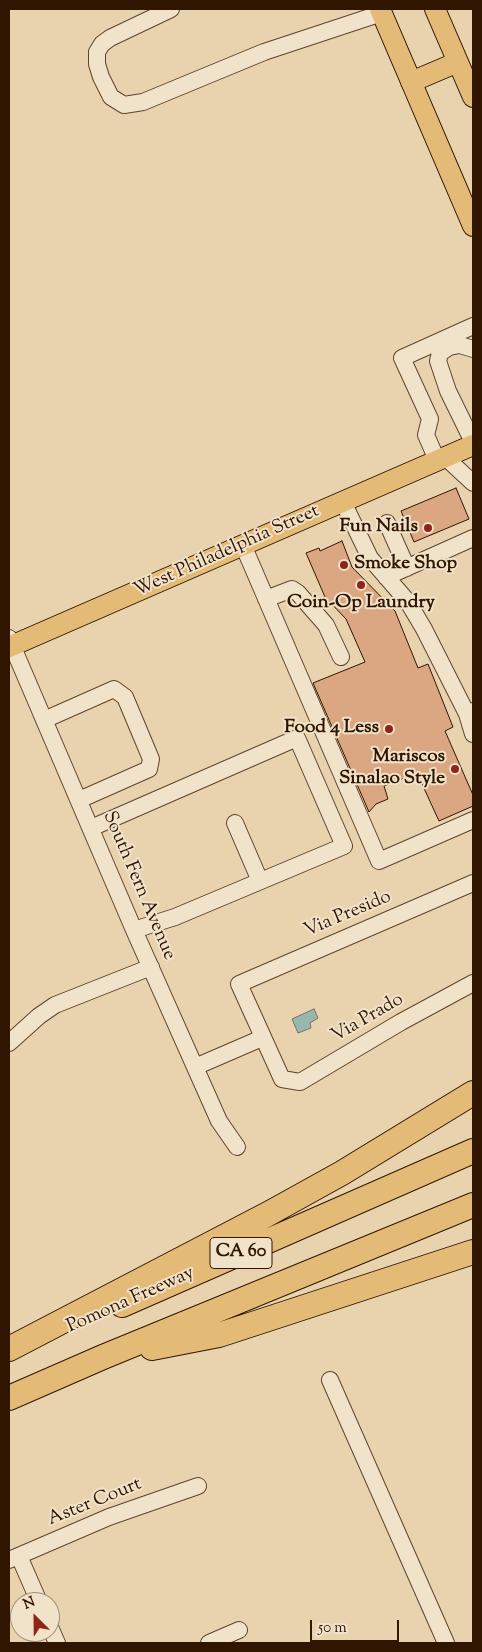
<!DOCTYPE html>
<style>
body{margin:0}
#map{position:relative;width:482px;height:1652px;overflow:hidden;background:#e9d3ae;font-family:"Sorts Mill Goudy",serif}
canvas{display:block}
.frame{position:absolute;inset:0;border:10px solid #301500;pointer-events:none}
.north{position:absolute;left:10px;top:1592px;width:50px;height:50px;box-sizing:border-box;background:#f1e2ca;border:1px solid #a49079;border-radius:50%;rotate:337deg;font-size:14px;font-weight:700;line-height:20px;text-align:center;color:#301500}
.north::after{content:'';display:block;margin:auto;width:18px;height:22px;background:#8f2418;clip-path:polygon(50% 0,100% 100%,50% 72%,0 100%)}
.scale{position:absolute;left:310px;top:1620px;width:89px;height:22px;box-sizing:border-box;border:2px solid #301500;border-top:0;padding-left:6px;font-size:15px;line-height:18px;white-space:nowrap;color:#301500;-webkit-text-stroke:4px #f1e2ca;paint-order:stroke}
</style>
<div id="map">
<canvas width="482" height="1652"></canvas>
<div class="frame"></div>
<div class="north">N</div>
<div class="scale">50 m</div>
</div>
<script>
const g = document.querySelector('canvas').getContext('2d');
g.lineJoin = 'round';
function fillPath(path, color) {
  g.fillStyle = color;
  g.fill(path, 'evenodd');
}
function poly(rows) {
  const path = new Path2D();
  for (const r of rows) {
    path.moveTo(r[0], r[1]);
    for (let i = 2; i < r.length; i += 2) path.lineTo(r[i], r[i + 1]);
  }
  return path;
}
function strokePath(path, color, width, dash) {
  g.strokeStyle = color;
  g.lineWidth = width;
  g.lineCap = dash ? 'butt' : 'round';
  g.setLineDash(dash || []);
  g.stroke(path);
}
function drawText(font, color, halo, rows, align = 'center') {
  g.font = font + ' "Sorts Mill Goudy",serif';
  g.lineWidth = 4;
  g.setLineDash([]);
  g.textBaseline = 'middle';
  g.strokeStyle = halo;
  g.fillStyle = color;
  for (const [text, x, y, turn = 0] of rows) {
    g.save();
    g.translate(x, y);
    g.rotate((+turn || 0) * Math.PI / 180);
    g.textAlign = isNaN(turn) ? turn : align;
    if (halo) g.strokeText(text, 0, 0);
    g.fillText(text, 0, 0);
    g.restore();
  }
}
const water = poly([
 [314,1009,318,1018,310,1023,311,1028,298,1033,292,1019,314,1009]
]);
const building = poly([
 [456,488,469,519,414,542,401,511,456,488],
 [342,541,352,567,395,611,418,668,428,664,453,727,445,731,473,795,473,806,439,821,417,773,384,786,388,799,376,804,369,812,313,683,365,662,346,619,325,597,306,553,319,548,320,551,342,541]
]);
const minor = poly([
 [171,9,110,38,102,44,97,52,97,64,101,77,111,97,124,105,143,102,264,52,382,13],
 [473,349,460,345,449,347,440,353,438,361,448,391,473,442],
 [445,457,473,483],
 [437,460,426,435,430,419,402,358,473,326],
 [343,502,370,558,408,602,424,629,467,714],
 [387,523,407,568],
 [243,545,379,861,473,820],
 [386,577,473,538],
 [266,599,292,589,298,593,326,625,341,657],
 [9,638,134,930,219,1121,237,1147],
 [473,711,467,714,473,734],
 [44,720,114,689,125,697,151,759,149,769,79,800],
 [235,823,260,881],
 [91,828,297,738,344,846,175,917,134,930],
 [473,883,239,984,282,1079,300,1082,401,1022,473,983],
 [9,1043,39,1016,55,1005,151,967],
 [195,1067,262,1038],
 [330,1380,446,1643],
 [19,1556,39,1602],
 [9,1560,109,1517,198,1486],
 [50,1627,57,1643],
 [209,1643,239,1630]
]);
const major = poly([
 [380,9,473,226],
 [435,9,473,97],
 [411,82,458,62],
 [9,647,473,445]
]);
const highway = poly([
 [122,1305,473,1151],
 [152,1348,219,1335,473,1252],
 [9,1349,268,1214,342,1173,473,1093],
 [9,1398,103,1357,473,1205]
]);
const markers = [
 [428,528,5,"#8f2418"],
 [344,565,5,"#8f2418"],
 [361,585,5,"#8f2418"],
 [389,729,5,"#8f2418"],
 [455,769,5,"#8f2418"]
];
const shields = [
 [241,1253,62]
];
const shieldNames = [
 ["CA 60",241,1253]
];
const poiNames = [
 ["Fun Nails",418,528],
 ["Smoke Shop",354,565,"left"],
 ["Coin-Op Laundry",361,604,"center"],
 ["Food 4 Less",379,729],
 ["Mariscos",445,758],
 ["Sinalao Style",445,780]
];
const streetNames = [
 ["West Philadelphia Street",227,552,-24],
 ["South Fern Avenue",138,886,67],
 ["Via Presido",348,915,-23],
 ["Via Prado",368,1019,-30],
 ["Pomona Freeway",131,1301,-24],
 ["Aster Court",95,1503,-22]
];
fillPath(water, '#97b7af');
strokePath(water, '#6e7669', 1);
fillPath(building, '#dba682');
strokePath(building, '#301500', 1);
strokePath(minor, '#5e442c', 18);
strokePath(major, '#301500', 22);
strokePath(highway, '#301500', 26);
strokePath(minor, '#f1e2ca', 16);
strokePath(major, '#e4ba77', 20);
strokePath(highway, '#e4ba77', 24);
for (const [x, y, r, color] of markers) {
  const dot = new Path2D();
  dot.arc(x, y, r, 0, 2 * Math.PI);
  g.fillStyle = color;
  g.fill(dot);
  strokePath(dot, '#f1e2ca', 2);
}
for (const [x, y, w] of shields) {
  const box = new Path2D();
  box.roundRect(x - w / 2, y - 15.5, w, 31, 4);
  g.fillStyle = '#f1e2ca';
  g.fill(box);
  strokePath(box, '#301500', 1);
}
drawText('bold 18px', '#301500', null, shieldNames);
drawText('bold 19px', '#301500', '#f1e2ca', poiNames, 'right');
drawText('19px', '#301500', '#f1e2ca', streetNames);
</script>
